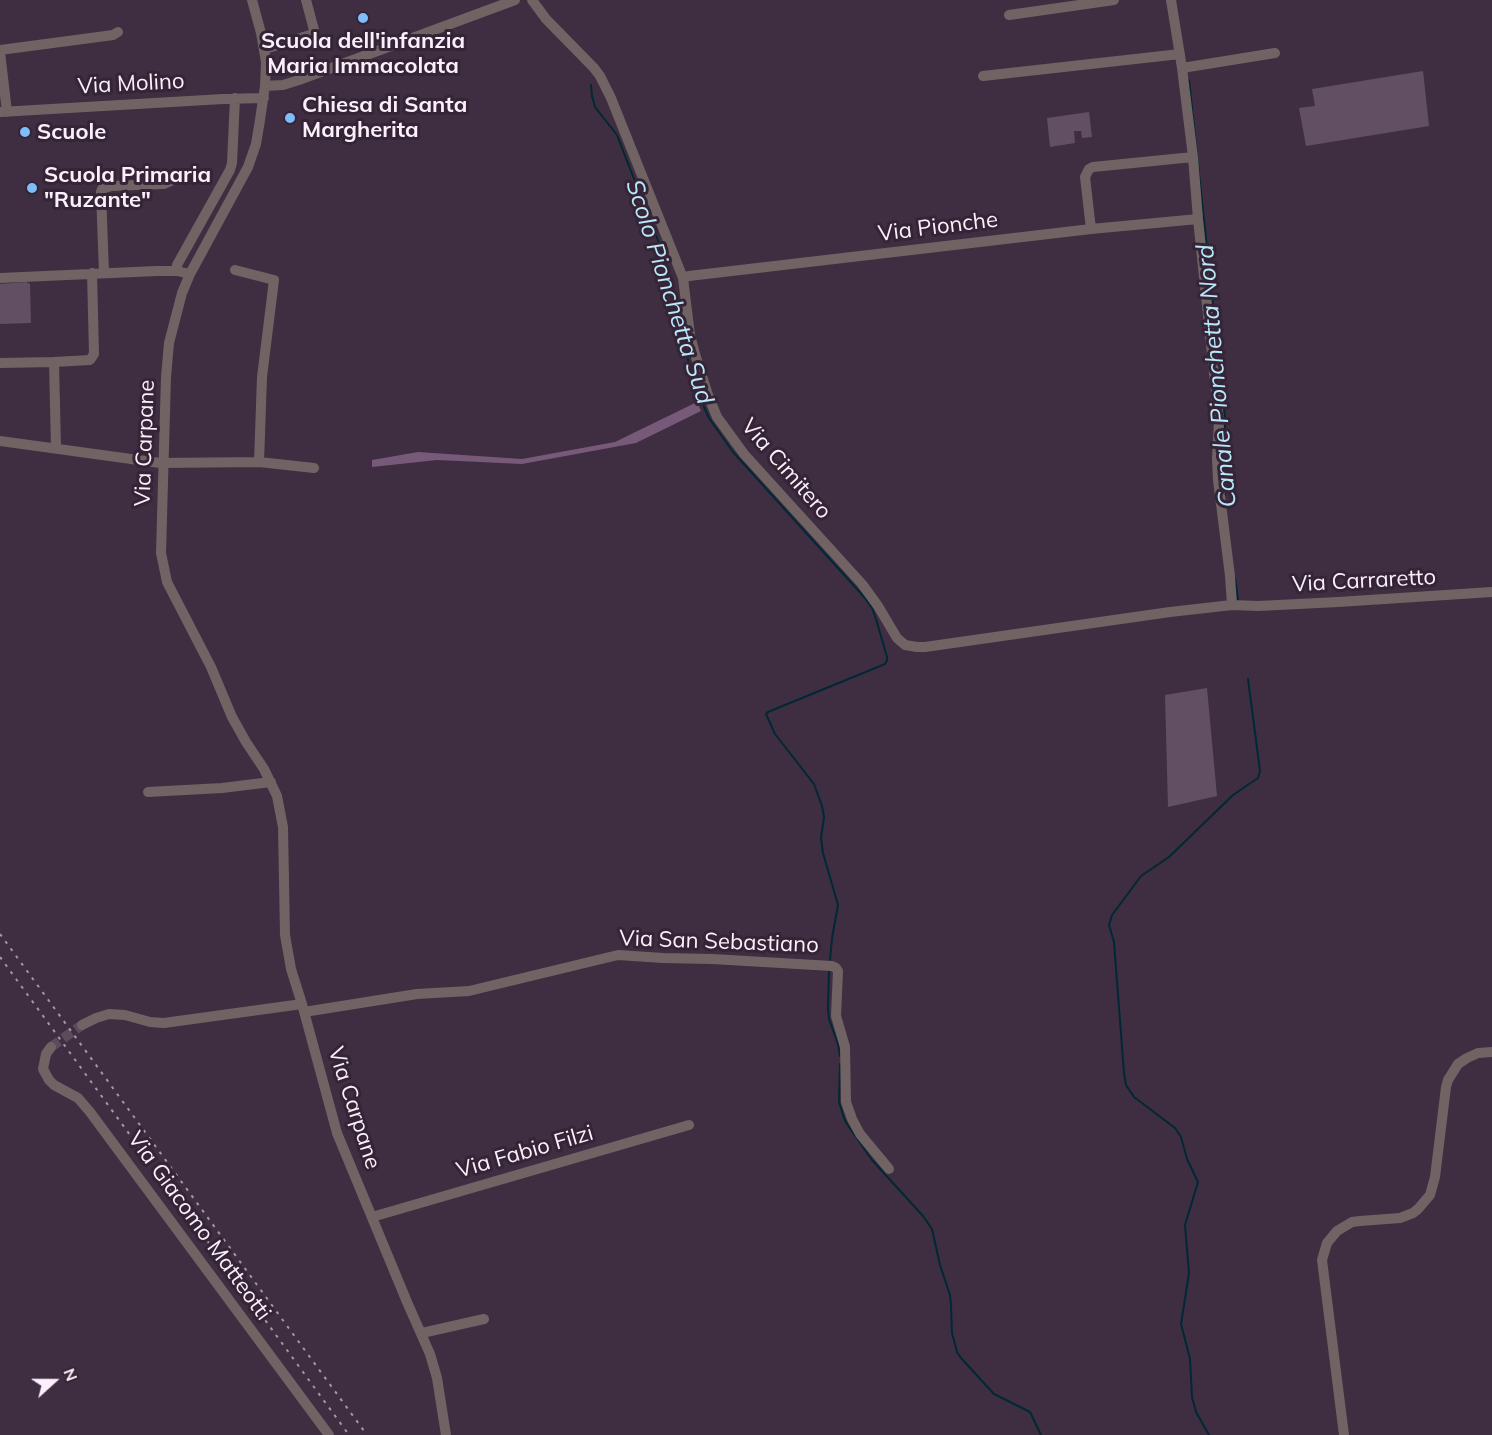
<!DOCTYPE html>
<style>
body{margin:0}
#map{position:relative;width:1492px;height:1435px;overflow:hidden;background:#3f2e41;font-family:Mulish,sans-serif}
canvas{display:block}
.north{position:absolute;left:24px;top:1351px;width:60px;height:60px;-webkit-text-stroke:4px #352436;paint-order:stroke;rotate:69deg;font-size:16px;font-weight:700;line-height:24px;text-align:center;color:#faeffb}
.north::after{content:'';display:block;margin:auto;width:21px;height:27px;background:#faeffb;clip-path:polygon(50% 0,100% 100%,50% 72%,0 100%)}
</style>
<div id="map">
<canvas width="1492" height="1435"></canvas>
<div class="north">N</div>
</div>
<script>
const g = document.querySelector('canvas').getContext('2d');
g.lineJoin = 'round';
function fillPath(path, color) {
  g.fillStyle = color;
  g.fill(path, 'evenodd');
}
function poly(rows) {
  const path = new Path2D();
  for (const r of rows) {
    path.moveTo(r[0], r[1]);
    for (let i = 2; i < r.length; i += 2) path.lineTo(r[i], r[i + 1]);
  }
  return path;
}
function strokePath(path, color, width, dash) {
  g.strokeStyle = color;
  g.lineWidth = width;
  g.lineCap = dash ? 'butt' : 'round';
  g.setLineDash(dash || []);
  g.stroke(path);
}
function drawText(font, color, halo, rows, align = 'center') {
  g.font = font + ' Mulish,sans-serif';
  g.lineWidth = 6;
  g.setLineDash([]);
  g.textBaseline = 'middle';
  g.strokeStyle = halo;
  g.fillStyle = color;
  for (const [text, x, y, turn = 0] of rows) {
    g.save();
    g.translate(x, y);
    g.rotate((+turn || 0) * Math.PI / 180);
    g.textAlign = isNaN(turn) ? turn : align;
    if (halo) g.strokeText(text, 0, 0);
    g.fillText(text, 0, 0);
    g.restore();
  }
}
const green = poly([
 [1423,71,1429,126,1306,146,1299,108,1315,106,1312,89],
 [1089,112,1092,137,1082,138,1081,131,1074,131,1075,143,1050,147,1047,118],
 [26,282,30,284,31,323,0,324,0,284],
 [1207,688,1217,796,1168,807,1165,695]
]);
const forest = poly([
 [697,402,701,411,636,443,522,464,437,460,372,467,372,460,418,452,522,459,615,442]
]);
const stream = poly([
 [1189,80,1225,416,1225,433,1223,455,1225,495],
 [591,85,592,96,595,107,617,135,659,243,682,342,704,407,709,418,733,452,865,598,872,608,876,619,887,657,887,660,885,664,768,712,766,714,775,734,814,784,822,806,824,817,821,838,823,853,838,905,832,938,830,960],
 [1235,578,1238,600],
 [829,970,828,1010,829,1019,838,1044,840,1056],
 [840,1064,839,1102,844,1118,847,1124,872,1160,923,1216,932,1229,940,1265,950,1295,951,1305,952,1333,957,1352,961,1358,994,1394,1030,1412,1041,1435],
 [1209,1435,1196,1412,1192,1397,1190,1359,1181,1324,1189,1273,1185,1225,1198,1182,1187,1159,1181,1137,1175,1128,1134,1097,1126,1085,1124,1073,1114,942,1109,925,1112,915,1141,876,1169,857,1233,795,1258,778,1260,771,1248,679]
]);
const minorTunnel = poly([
 [51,1047,82,1025]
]);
const minor = poly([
 [252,0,261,33,266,62,265,86,260,120,256,144,248,167,190,274,182,293,169,343,166,377,161,553,167,582,211,667,232,717,246,742,264,769,277,796,283,827,285,935,291,969,302,1004,337,1133,407,1302,430,1354,437,1378,446,1435],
 [532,0,546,19,594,68,600,76,611,98,683,278,690,335,695,354,708,395,717,417,744,454,862,584,878,606,897,638,905,645,917,647,925,647,1170,612,1232,605,1258,606,1338,602,1492,592],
 [1171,0,1182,68,1193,157,1198,219,1219,421,1217,459,1218,480,1230,576,1232,605],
 [1009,15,1114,0],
 [265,49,313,34,314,30,306,0],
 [0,50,113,35,118,32],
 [0,52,7,112],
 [1182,68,1275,53],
 [983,76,1180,54],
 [265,86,283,85,299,80,515,0],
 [0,112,223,99,264,98],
 [1091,229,1085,177,1089,169,1093,167,1193,157],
 [235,270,274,280,262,377,259,462],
 [177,271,177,265,230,170,232,163,235,98],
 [104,273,101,192,102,189,111,186,164,184,176,179],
 [0,278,157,271,177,271,190,274],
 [683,278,689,276,1091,229,1198,219],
 [0,363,54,362],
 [0,441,160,463,259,462,314,468],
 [56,448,54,362,90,360,94,354,92,273],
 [148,792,222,788,271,782],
 [304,1012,417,994,469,991,618,955,663,958,712,959,832,966,836,968,838,971,836,1016,845,1047,846,1102,852,1119,860,1134,889,1169],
 [82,1025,96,1018,109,1014,125,1015,150,1022,164,1023,302,1004],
 [51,1047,46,1054,43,1069,49,1080,54,1085,78,1098,90,1112,329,1435],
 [372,1217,689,1125],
 [422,1333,484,1319],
 [1344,1435,1322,1260,1327,1243,1337,1231,1352,1222,1360,1221,1400,1218,1413,1213,1418,1209,1430,1195,1435,1177,1446,1087,1448,1080,1458,1064,1467,1058,1478,1053,1492,1052]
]);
const rail = poly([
 [0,934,367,1435],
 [0,957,349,1435]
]);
const markers = [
 [363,18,6,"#7ebdf9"],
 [290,118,6,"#7ebdf9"],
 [25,132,6,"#7ebdf9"],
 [32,188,6,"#7ebdf9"]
];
const poiNames = [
 ["Scuola dell'infanzia",363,41,"center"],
 ["Maria Immacolata",363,66,"center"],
 ["Chiesa di Santa",302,105],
 ["Margherita",302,130],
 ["Scuole",37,132],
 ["Scuola Primaria",44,175],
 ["\"Ruzante\"",44,200]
];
const streetNames = [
 ["Via Molino",131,84,-3],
 ["Via Pionche",938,227,-7],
 ["Via Carpane",145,443,-88],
 ["Via Cimitero",786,469,49],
 ["Via Carraretto",1364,581,-3],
 ["Via San Sebastiano",719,942,2],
 ["Via Carpane",354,1108,72],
 ["Via Fabio Filzi",525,1152,-16],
 ["Via Giacomo Matteotti",199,1226,54]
];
const waterNames = [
 ["Scolo Pionchetta Sud",669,292,72],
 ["Canale Pionchetta Nord",1217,376,-95]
];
fillPath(green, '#624f64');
fillPath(forest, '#775a79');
strokePath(stream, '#012835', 2);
strokePath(minorTunnel, '#5b4b5d', 10, [10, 5]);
strokePath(minor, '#716364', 10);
strokePath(rail, '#a497a6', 2, [3, 6]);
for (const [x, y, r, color] of markers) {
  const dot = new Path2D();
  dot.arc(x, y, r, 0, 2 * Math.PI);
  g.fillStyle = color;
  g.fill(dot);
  strokePath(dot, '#352436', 2);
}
drawText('bold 22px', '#faeffb', '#352436', poiNames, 'left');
drawText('22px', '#faeffb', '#352436', streetNames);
drawText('italic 24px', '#bae8fb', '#352436', waterNames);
</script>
